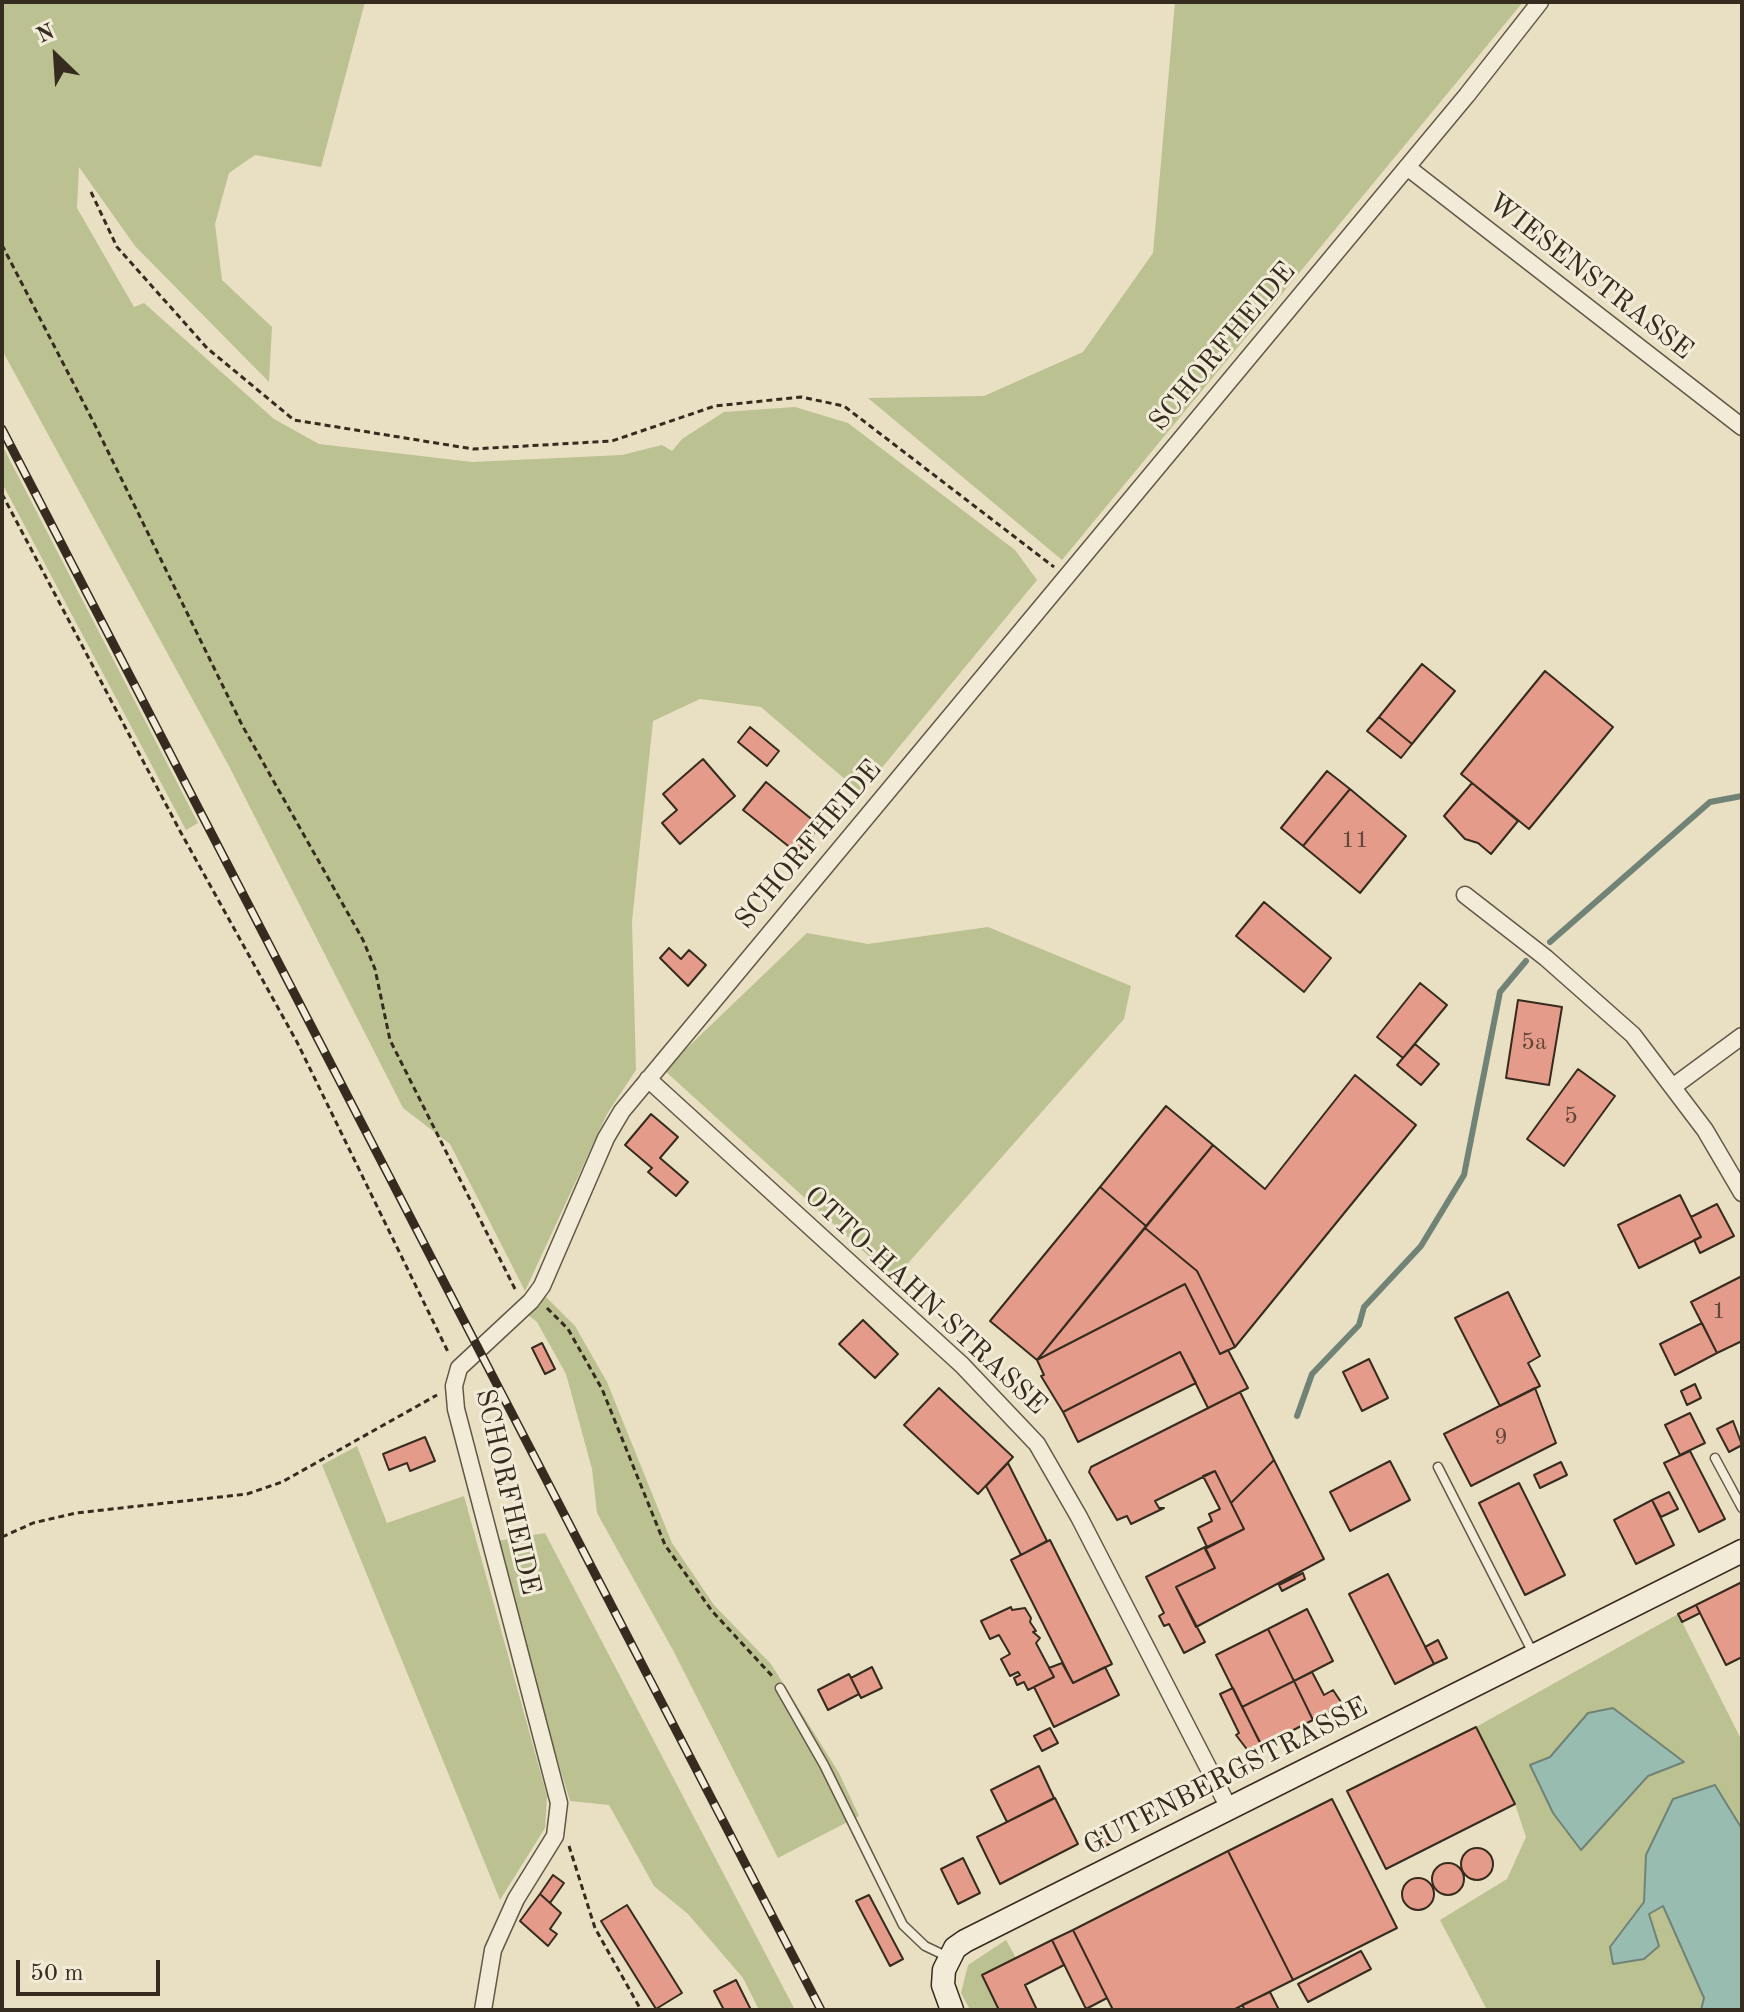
<!DOCTYPE html>
<style>
body{margin:0}
#map{position:relative;width:1744px;height:2012px;overflow:hidden;background:#e9e0c3;font-family:"Old Standard TT",serif}
canvas{display:block}
.frame{position:absolute;inset:0;border:4px solid #352b1e;pointer-events:none}
.north{position:absolute;left:16px;top:16px;width:80px;height:80px;-webkit-text-stroke:6px #f1ebd8;paint-order:stroke;rotate:335deg;font-size:22px;font-weight:700;line-height:32px;text-align:center;color:#352b1e}
.north::after{content:'';display:block;margin:auto;width:28px;height:36px;background:#352b1e;clip-path:polygon(50% 0,100% 100%,50% 72%,0 100%)}
.scale{position:absolute;left:16px;top:1960px;width:144px;height:36px;box-sizing:border-box;border:4px solid #352b1e;border-top:0;padding-left:10px;font-size:24px;line-height:28px;white-space:nowrap;color:#352b1e;-webkit-text-stroke:6px #f1ebd8;paint-order:stroke}
</style>
<div id="map">
<canvas width="1744" height="2012"></canvas>
<div class="frame"></div>
<div class="north">N</div>
<div class="scale">50 m</div>
</div>
<script>
const g = document.querySelector('canvas').getContext('2d');
g.lineJoin = 'round';
function fillPath(path, color) {
  g.fillStyle = color;
  g.fill(path, 'evenodd');
}
function poly(rows) {
  const path = new Path2D();
  for (const r of rows) {
    if (r.length === 3) {
      path.moveTo(r[0] + r[2], r[1]);
      path.arc(r[0], r[1], r[2], 0, 2 * Math.PI);
      continue;
    }
    path.moveTo(r[0], r[1]);
    for (let i = 2; i < r.length; i += 2) path.lineTo(r[i], r[i + 1]);
  }
  return path;
}
function strokePath(path, color, width, dash) {
  g.strokeStyle = color;
  g.lineWidth = width;
  g.lineCap = dash ? 'butt' : 'round';
  g.setLineDash(dash || []);
  g.stroke(path);
}
function drawText(font, color, halo, rows, align = 'center') {
  g.font = font + ' "Old Standard TT",serif';
  g.lineWidth = 6;
  g.setLineDash([]);
  g.textBaseline = 'middle';
  g.strokeStyle = halo;
  g.fillStyle = color;
  for (const [text, x, y, turn = 0] of rows) {
    g.save();
    g.translate(x, y);
    g.rotate((+turn || 0) * Math.PI / 180);
    g.textAlign = isNaN(turn) ? turn : align;
    if (halo) g.strokeText(text, 0, 0);
    g.fillText(text, 0, 0);
    g.restore();
  }
}
const green = poly([
 [2,2,365,2,321,167,255,155,229,173,215,224,222,280,272,327,269,382,135,246,79,167,77,208,134,307,144,303,274,419,319,444,472,462,622,455,662,445,672,451,682,439,724,412,795,407,848,423,1015,550,1037,580,861,793,761,707,700,699,653,721,632,921,636,1070,607,1114,525,1291,450,1144,403,1108,230,768,2,350],
 [1175,2,1523,2,1062,560,868,398,984,396,1083,352,1153,253],
 [2,445,198,823,186,830,2,483],
 [988,927,1131,986,1124,1019,894,1279,664,1070,807,933,868,944],
 [543,1294,575,1326,607,1382,672,1543,714,1605,771,1664,839,1773,859,1816,778,1858,674,1652,597,1513,592,1469,566,1374,537,1322,527,1314],
 [357,1446,387,1523,464,1496,547,1796,545,1828,500,1900,322,1465],
 [545,1533,795,2010,759,2010,743,1978,688,1914,654,1886,609,1805,570,1801,491,1542],
 [1678,1614,1742,1741,1742,2010,1487,2010,1440,1920,1507,1879,1526,1837,1515,1804,1476,1727],
 [1006,1940,1016,1958,999,2010,970,2010,961,1993,968,1965]
]);
const water = poly([
 [1613,1708,1684,1762,1648,1776,1581,1850,1553,1813,1530,1765,1550,1757,1588,1713,1613,1708],
 [1715,1785,1742,1829,1742,2010,1701,2010,1704,1998,1663,1906,1649,1914,1659,1946,1644,1959,1613,1964,1610,1947,1644,1902,1646,1855,1673,1799,1715,1785]
]);
const stream = poly([
 [1550,942,1710,802,1742,796],
 [1297,1416,1312,1374,1359,1325,1364,1307,1421,1246,1464,1175,1500,992,1526,961]
]);
const building = poly([
 [1422,664,1455,691,1412,744,1379,717,1422,664],
 [1545,671,1613,727,1529,829,1461,774,1545,671],
 [1379,717,1412,744,1401,758,1367,731,1379,717],
 [750,727,779,751,767,766,738,742,750,727],
 [703,759,735,796,680,844,662,823,677,810,663,794,703,759],
 [1327,771,1350,789,1303,846,1281,828,1327,771],
 [766,782,820,826,797,853,743,810,766,782],
 [1472,783,1518,821,1491,854,1478,843,1465,839,1444,816,1472,783],
 [1350,789,1406,836,1360,893,1303,846,1350,789],
 [1264,902,1331,958,1304,992,1236,936,1264,902],
 [669,948,681,959,689,950,706,965,688,986,660,958,669,948],
 [1420,983,1447,1005,1403,1058,1377,1037,1420,983],
 [1518,1000,1562,1007,1549,1085,1506,1078,1518,1000],
 [1415,1044,1439,1064,1421,1085,1397,1065,1415,1044],
 [1578,1069,1615,1096,1564,1166,1527,1139,1578,1069],
 [1355,1075,1416,1125,1235,1347,1197,1271,1145,1228,1213,1145,1265,1189,1355,1075],
 [1166,1106,1213,1145,1146,1226,1100,1187,1166,1106],
 [651,1114,678,1137,660,1158,688,1182,676,1196,648,1172,652,1168,625,1145,651,1114],
 [1100,1187,1146,1226,1037,1360,990,1321,1100,1187],
 [1680,1195,1701,1237,1639,1268,1618,1225,1680,1195],
 [1717,1204,1734,1236,1700,1253,1694,1240,1701,1237,1691,1217,1717,1204],
 [1145,1228,1197,1271,1235,1347,1220,1354,1185,1284,1037,1360,1145,1228],
 [1742,1276,1742,1341,1717,1353,1691,1302,1742,1276],
 [1185,1284,1220,1354,1228,1350,1248,1388,1208,1408,1180,1352,1063,1412,1041,1376,1044,1375,1037,1360,1185,1284],
 [1508,1292,1540,1356,1528,1363,1540,1386,1500,1406,1455,1318,1508,1292],
 [863,1320,898,1354,875,1378,839,1344,863,1320],
 [1702,1323,1717,1353,1675,1375,1660,1344,1702,1323],
 [542,1343,555,1369,545,1374,532,1348,542,1343],
 [1180,1352,1196,1383,1078,1442,1063,1412,1180,1352],
 [1369,1359,1388,1398,1362,1411,1343,1372,1369,1359],
 [1695,1384,1701,1398,1687,1405,1681,1391,1695,1384],
 [939,1388,1013,1457,978,1494,904,1425,939,1388],
 [1535,1388,1556,1443,1471,1486,1444,1434,1535,1388],
 [1240,1392,1274,1460,1231,1503,1215,1471,1155,1501,1159,1508,1164,1508,1131,1524,1127,1516,1117,1520,1089,1472,1091,1467,1240,1392],
 [1690,1413,1705,1443,1680,1455,1665,1425,1690,1413],
 [1733,1421,1742,1445,1729,1452,1717,1429,1733,1421],
 [425,1437,435,1461,410,1471,407,1463,389,1470,383,1454,425,1437],
 [1690,1451,1725,1519,1699,1532,1664,1463,1690,1451],
 [1274,1460,1324,1559,1196,1627,1176,1587,1215,1568,1205,1549,1244,1529,1231,1503,1274,1460],
 [1390,1461,1410,1500,1350,1531,1330,1492,1390,1461],
 [1561,1462,1567,1475,1540,1488,1534,1475,1561,1462],
 [1008,1463,1047,1541,1021,1555,986,1486,1008,1463],
 [1215,1471,1244,1529,1207,1547,1198,1528,1212,1521,1209,1514,1220,1509,1203,1476,1215,1471],
 [1519,1483,1565,1575,1525,1595,1479,1503,1519,1483],
 [1669,1492,1678,1509,1661,1517,1652,1500,1669,1492],
 [1652,1500,1674,1545,1636,1564,1614,1520,1652,1500],
 [1050,1540,1112,1664,1073,1683,1011,1560,1050,1540],
 [1205,1547,1215,1568,1176,1587,1205,1642,1184,1653,1169,1624,1164,1626,1159,1616,1164,1613,1146,1577,1205,1547],
 [1303,1573,1305,1579,1282,1591,1279,1585,1303,1573],
 [1388,1574,1434,1664,1395,1684,1349,1594,1388,1574],
 [1742,1582,1742,1657,1726,1665,1696,1605,1742,1582],
 [1696,1605,1700,1613,1682,1622,1678,1614,1696,1605],
 [1011,1607,1012,1610,1025,1608,1031,1618,1030,1622,1036,1631,1033,1632,1040,1638,1036,1643,1054,1677,1028,1690,1024,1682,1017,1685,1014,1678,1020,1675,1018,1672,1010,1676,1001,1659,1010,1654,999,1635,990,1639,981,1621,1011,1607],
 [1307,1609,1333,1661,1294,1681,1268,1629,1307,1609],
 [1268,1629,1294,1681,1242,1707,1216,1655,1268,1629],
 [1438,1640,1447,1658,1434,1664,1425,1647,1438,1640],
 [1062,1663,1073,1683,1105,1667,1119,1695,1054,1727,1034,1687,1054,1677,1049,1668,1062,1663],
 [872,1667,882,1688,861,1698,851,1678,872,1667],
 [1312,1672,1324,1695,1333,1690,1343,1705,1313,1720,1294,1681,1312,1672],
 [849,1674,859,1694,828,1710,818,1690,849,1674],
 [1294,1681,1313,1720,1262,1746,1242,1707,1294,1681],
 [1233,1688,1261,1745,1249,1752,1236,1735,1239,1733,1220,1694,1233,1688],
 [1476,1727,1515,1804,1386,1869,1347,1791,1476,1727],
 [1050,1728,1058,1743,1042,1751,1034,1736,1050,1728],
 [1039,1766,1054,1798,1007,1822,991,1790,1039,1766],
 [1055,1798,1078,1844,1000,1884,977,1837,1055,1798],
 [1332,1799,1397,1928,1293,1980,1228,1851,1332,1799],
 [1105,1831,1111,1843,1100,1849,1094,1836,1105,1831],
 [1477,1864,16],
 [1228,1851,1293,1980,1233,2010,1113,2010,1073,1930,1228,1851],
 [963,1858,980,1893,958,1904,941,1869,963,1858],
 [1448,1879,16],
 [553,1875,564,1883,550,1903,540,1894,553,1875],
 [1418,1894,16],
 [540,1894,561,1913,550,1929,557,1934,548,1946,520,1921,540,1894],
 [869,1895,903,1959,890,1966,856,1901,869,1895],
 [627,1905,682,1993,656,2009,601,1921,627,1905],
 [1073,1930,1107,1998,1086,2009,1052,1940,1073,1930],
 [1052,1940,1064,1965,1025,1985,1037,2010,999,2010,982,1975,1052,1940],
 [1361,1951,1371,1969,1308,2002,1298,1984,1361,1951],
 [736,1980,751,2010,724,2010,714,1991,736,1980],
 [1270,1992,1279,2010,1245,2010,1242,2005,1270,1992]
]);
const path = poly([
 [91,192,117,247,207,348,294,420,473,449,612,441,715,406,801,397,844,406,1054,567],
 [2,245,95,425,242,725,363,940,375,969,390,1040,516,1291],
 [2,494,180,831,297,1042,449,1354],
 [547,1308,568,1329,602,1389,665,1545,712,1611,774,1678],
 [2,1537,33,1523,76,1513,247,1494,282,1482,437,1395],
 [569,1846,595,1928,641,2010]
]);
const lane = poly([
 [1715,1458,1742,1508],
 [1438,1467,1534,1655],
 [780,1688,824,1765,903,1925,925,1946,948,1957]
]);
const street = poly([
 [1407,167,1742,427],
 [1465,895,1546,958,1633,1035,1705,1130,1742,1193],
 [648,1079,962,1365,1037,1444,1079,1517,1230,1810],
 [1674,1086,1742,1036],
 [483,2010,493,1950,516,1899,555,1836,559,1803,456,1409,454,1386,459,1368,531,1301,542,1286,606,1138,622,1111,1467,95,1540,2]
]);
const secondary = poly([
 [952,2010,943,1985,944,1970,955,1948,965,1941,1742,1551]
]);
const rail = poly([
 [2,429,821,2010]
]);
const numberNames = [
 ["11",1355,841],
 ["5a",1534,1043],
 ["5",1571,1117],
 ["1",1719,1312],
 ["9",1501,1438]
];
const streetNames = [
 ["WIESENSTRASSE",1590,277,38],
 ["SCHORFHEIDE",1223,347,-50],
 ["SCHORFHEIDE",809,845,-50],
 ["OTTO-HAHN-STRASSE",925,1301,43],
 ["SCHORFHEIDE",507,1492,77],
 ["GUTENBERGSTRASSE",1226,1777,-27]
];
fillPath(green, '#bbc190');
fillPath(water, '#98bdb0');
strokePath(water, '#708376', 2);
strokePath(stream, '#708376', 6);
fillPath(building, '#e59b8a');
strokePath(building, '#352b1e', 2);
strokePath(lane, '#625847', 11);
strokePath(street, '#625847', 19);
strokePath(secondary, '#352b1e', 25);
strokePath(path, '#352b1e', 3, [6, 4]);
strokePath(lane, '#f1ebd8', 8);
strokePath(street, '#f1ebd8', 16);
strokePath(secondary, '#f1ebd8', 22);
strokePath(rail, '#352b1e', 9);
strokePath(rail, '#f1ebd8', 6, [18]);
drawText('24px', '#614739', null, numberNames);
drawText('28px', '#352b1e', '#f1ebd8', streetNames);
</script>
